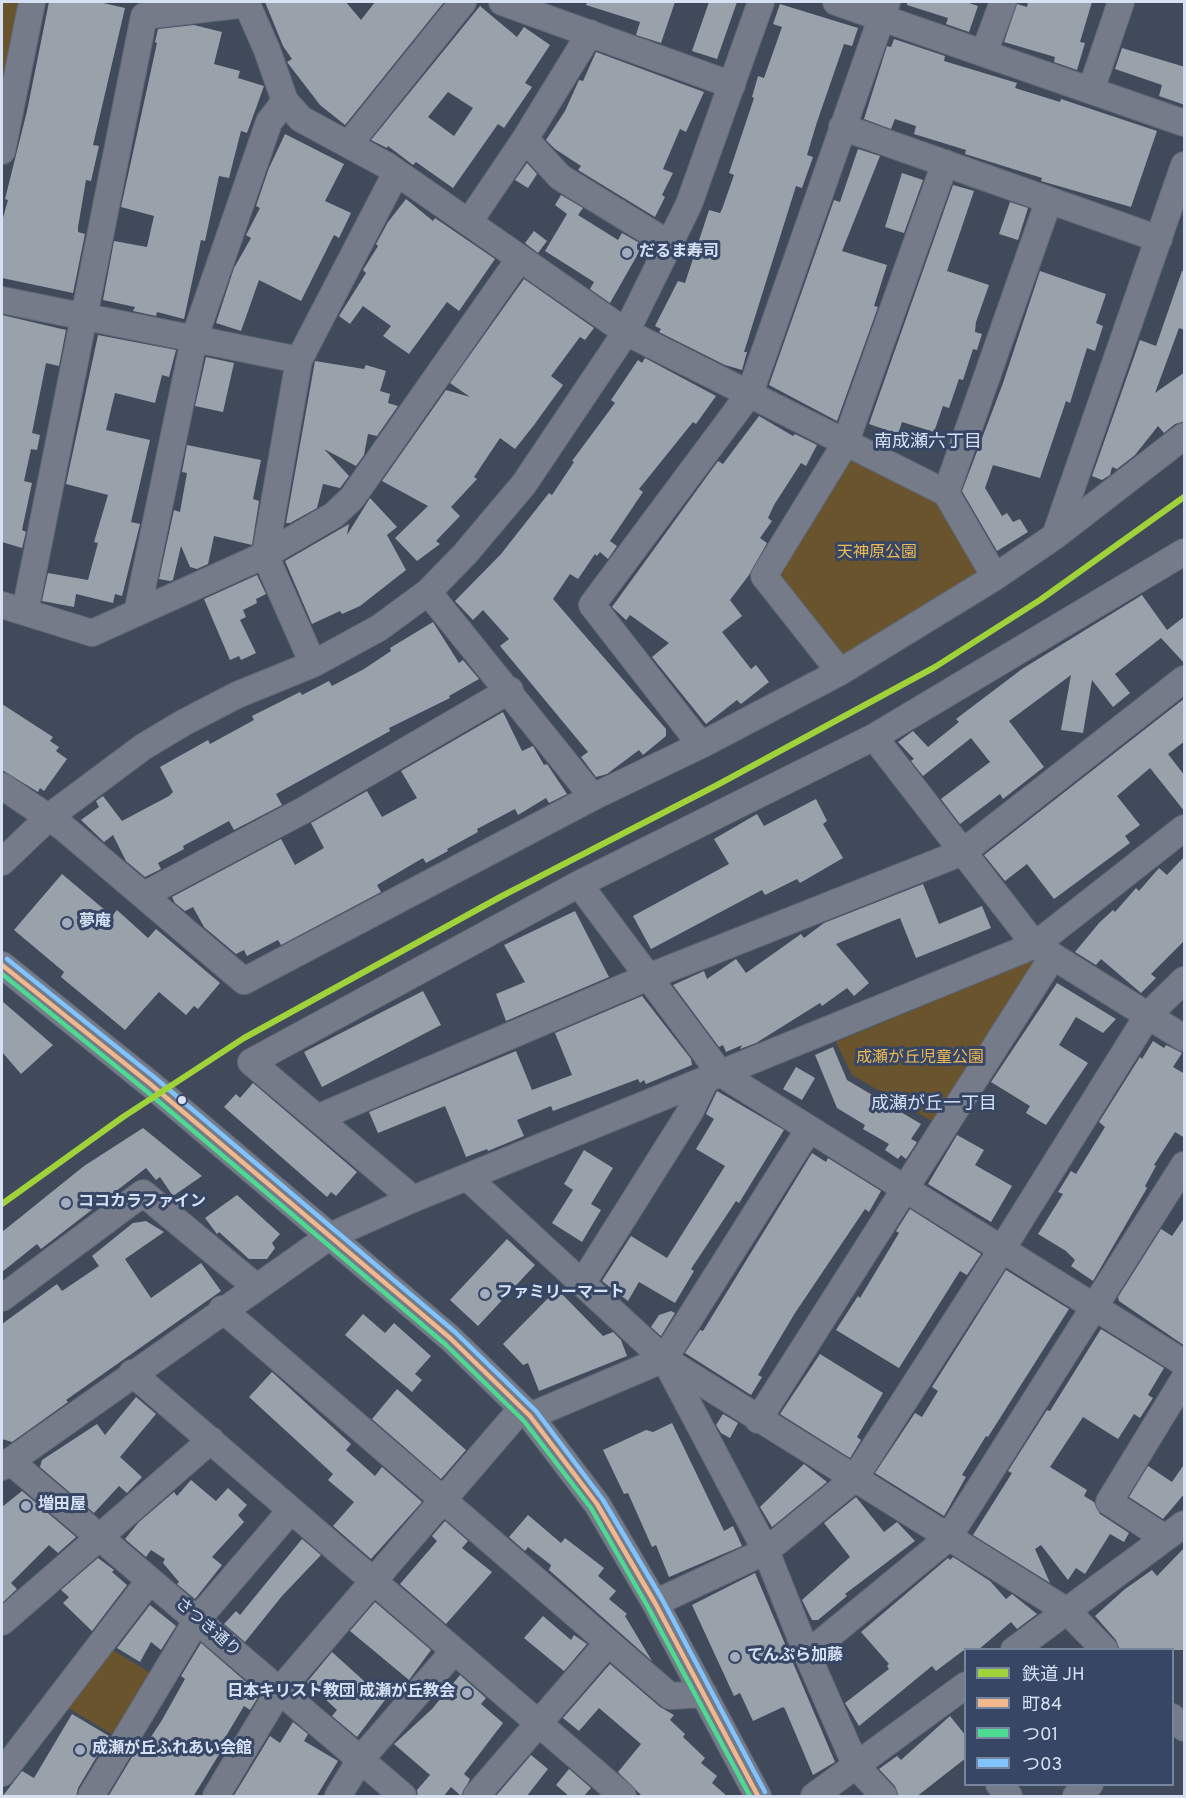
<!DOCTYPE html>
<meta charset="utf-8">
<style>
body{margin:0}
#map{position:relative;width:1186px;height:1798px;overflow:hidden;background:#404a5a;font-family:Overpass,"Noto Sans JP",sans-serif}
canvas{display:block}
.frame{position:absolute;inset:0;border:3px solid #d7e1f4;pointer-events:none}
.legend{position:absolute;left:964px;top:1648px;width:210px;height:138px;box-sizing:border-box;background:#364664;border:2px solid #76849e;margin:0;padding:8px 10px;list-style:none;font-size:18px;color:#d7e1f4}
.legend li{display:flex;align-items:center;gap:12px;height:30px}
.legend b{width:30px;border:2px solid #76849e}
</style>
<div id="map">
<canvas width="1186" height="1798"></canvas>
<div class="frame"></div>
<ul class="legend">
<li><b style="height:8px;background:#a0d23a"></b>鉄道 JH</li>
<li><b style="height:8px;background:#f1b78d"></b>町84</li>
<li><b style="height:8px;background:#4ddb92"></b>つ01</li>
<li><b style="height:8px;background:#80c4ff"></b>つ03</li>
</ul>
</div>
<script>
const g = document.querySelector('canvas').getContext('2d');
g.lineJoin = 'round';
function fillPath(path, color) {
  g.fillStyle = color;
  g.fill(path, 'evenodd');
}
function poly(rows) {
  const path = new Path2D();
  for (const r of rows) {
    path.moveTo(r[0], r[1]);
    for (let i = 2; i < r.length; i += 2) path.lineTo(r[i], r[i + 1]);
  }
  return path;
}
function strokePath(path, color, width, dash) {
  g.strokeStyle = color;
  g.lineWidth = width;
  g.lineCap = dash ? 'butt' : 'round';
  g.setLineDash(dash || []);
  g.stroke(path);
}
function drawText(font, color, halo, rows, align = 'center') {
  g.font = font + ' Overpass,"Noto Sans JP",sans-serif';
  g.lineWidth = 6;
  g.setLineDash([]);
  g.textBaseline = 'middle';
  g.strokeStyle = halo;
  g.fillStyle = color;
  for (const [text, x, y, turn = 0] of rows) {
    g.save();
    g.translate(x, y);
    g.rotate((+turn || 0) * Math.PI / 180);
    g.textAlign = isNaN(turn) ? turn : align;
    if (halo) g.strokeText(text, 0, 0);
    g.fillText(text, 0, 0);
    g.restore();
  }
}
const green = poly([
 [2,2,22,2,2,104],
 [856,459,940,504,980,576,848,659,834,651,776,575,842,465],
 [1031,961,1036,967,937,1124,852,1075,836,1042],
 [111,1649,157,1677,120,1739,65,1706]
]);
const building = poly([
 [49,2,99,2,125,8,93,145,99,146,91,181,86,180,78,227,78,232,85,234,73,293,2,278,2,221,8,200,5,199,27,111],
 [265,2,346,2,361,20,375,2,444,2,345,125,320,105,287,62,292,59,283,46],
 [587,2,675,2,661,43,636,35,640,22,586,5],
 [709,2,737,2,717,59,692,51],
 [907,2,966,2,978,6,969,32,946,24,948,18,907,5],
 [1028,2,1092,2,1080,42,1085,43,1077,70,1054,62,1055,57,1004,42,1017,4,1027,7],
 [780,4,858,28,852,46,844,44,817,122,807,155,813,157,802,188,796,186,744,352,747,352,742,370,725,365,659,332,661,329,655,326,678,281,685,283,709,210,720,213,722,209,734,175,729,173,754,98,752,97,758,76,764,78,782,27,773,24],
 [480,6,517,37,524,27,550,45,525,83,532,87,504,128,498,124,453,188,416,162,413,165,388,146,387,148,371,140],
 [448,92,473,108,454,136,428,117],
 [194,25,222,32,214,64,240,71,238,78,264,86,247,133,241,131,229,178,219,176,205,241,201,240,184,319,157,312,156,316,133,311,135,307,103,300,114,241,147,247,154,216,121,207,157,43,155,42,158,29],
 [894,39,945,56,944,61,1017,83,1015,88,1060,102,1061,99,1157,131,1131,207,1041,181,1042,178,965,154,966,150,914,134,916,126,895,119,891,129,864,119,887,46,891,47],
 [1122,48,1185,67,1185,105,1159,96,1162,85,1115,69],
 [596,52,704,92,686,132,680,129,663,169,673,173,662,195,665,197,655,217,578,170,581,166,555,149,546,140,565,111,579,80,583,81],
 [285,134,344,164,325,201,351,213,339,238,334,235,301,301,259,280,241,331,216,323,234,268,251,238,246,235,260,208,256,206,269,168],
 [858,149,880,156,842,251,887,265,874,306,878,307,837,421,769,385,834,200,840,202],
 [527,163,537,174,528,188,515,180],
 [902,173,923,180,904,233,885,227],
 [953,185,974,191,947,271,989,285,976,322,975,332,982,334,977,350,973,349,963,380,959,379,949,408,943,406,934,432,902,422,898,434,869,424],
 [561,195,583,208,578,215,618,240,622,233,643,245,610,303,590,289,594,282,545,251,567,214,555,205],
 [406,199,433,221,435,218,495,259,459,311,447,302,409,354,383,336,391,326,363,306,350,324,339,316,366,273,363,270,378,246,376,244,388,222],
 [1010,202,1028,208,1018,240,999,234],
 [534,231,547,241,538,253,525,243],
 [1040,271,1106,294,1096,323,1103,326,1095,351,1087,348,1070,403,1066,401,1040,478,993,465,985,488,1002,516,1007,513,1013,522,1020,519,1028,532,997,551,962,491,1003,383],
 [1182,271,1185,272,1185,330,1179,328,1155,393,1185,372,1185,421,1175,424,1164,433,1158,426,1135,455,1117,469,1112,467,1110,475,1102,480,1092,476,1140,340,1156,346],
 [524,279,594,328,585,340,580,337,551,376,563,385,534,425,515,449,500,438,474,477,477,479,451,507,460,516,436,541,440,544,417,561,395,538,428,506,382,481,446,390,470,397,450,383],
 [2,315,66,330,59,366,46,363,32,433,40,435,37,450,31,449,24,481,32,483,22,530,26,532,22,548,2,542],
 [98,335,176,350,169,377,162,375,155,403,115,393,106,430,150,440,131,522,140,524,122,596,115,594,113,603,76,594,74,607,42,601,48,573,88,580,98,543,94,542,108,495,66,484],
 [206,357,234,363,223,412,195,406],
 [645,358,716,396,696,424,693,422,639,489,643,492,610,541,617,546,608,559,600,552,597,556,595,554,578,579,570,574,553,599,666,729,666,736,643,755,639,750,607,774,596,777,581,757,588,752,500,646,509,639,483,610,473,620,455,601,501,554,549,493,552,495,574,462,572,461,615,403,611,400,638,360,642,363],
 [315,361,364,369,366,365,386,371,380,391,390,394,388,403,398,406,377,436,368,434,364,455,356,466,324,449,349,476,340,488,323,484,317,508,290,523,286,523],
 [759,416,793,436,795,434,817,445,806,466,801,463,774,505,768,518,772,521,760,538,767,543,749,575,730,600,742,616,722,632,751,669,756,665,769,682,741,704,737,700,706,724,652,657,669,643,630,615,626,620,612,607,718,461,723,464],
 [187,445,261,460,253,499,259,501,252,545,214,536,208,564,197,569,190,567,181,546,173,580,170,581,159,579,174,510,180,512,187,473,182,472],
 [370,498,397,527,387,535,406,570,360,606,342,614,340,611,312,624,285,561,349,524,347,535],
 [257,575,266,594,256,599,257,603,243,610,246,617,240,620,256,653,241,660,239,656,230,660,204,599],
 [1142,595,1167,630,1185,616,1185,664,1161,638,1115,674,1130,693,1113,707,1092,680,1083,733,1061,730,1071,675,1009,721,1044,767,1003,799,1000,794,960,824,941,799,990,762,971,738,923,776,911,761,914,759,898,742,913,731,928,747,959,722,956,719,1022,669],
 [433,622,459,663,463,660,479,679,449,696,450,698,389,728,390,731,276,794,282,805,234,830,229,821,183,846,184,849,158,863,161,869,145,877,126,861,113,835,104,842,81,820,99,807,96,801,103,796,122,821,169,796,173,792,160,767,208,740,210,744,254,720,252,716,300,692,302,695,329,681,332,686,364,669,391,651,390,648],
 [1185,698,1185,741,1168,754,1185,776,1185,812,1150,768,1117,796,1140,825,1125,836,1130,843,1054,899,1027,864,1005,881,984,855],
 [2,704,53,737,50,741,59,747,56,751,67,759,44,791,40,788,38,792,2,770],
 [503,712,522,751,533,746,544,765,547,764,567,794,549,803,546,798,518,815,515,809,477,829,478,832,447,849,448,851,426,863,423,858,377,885,381,892,281,945,278,940,247,956,244,950,236,954,204,927,193,907,185,911,175,903,172,897,281,839,295,865,324,848,311,823,367,791,382,817,417,798,401,771],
 [816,799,827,821,823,824,843,858,800,883,797,879,765,895,762,890,651,949,633,916,729,864,714,839,757,814,764,826],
 [1185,856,1185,940,1151,974,1156,978,1141,993,1101,959,1096,965,1075,952,1099,923,1113,910,1115,912,1136,888,1139,891,1159,868,1167,875],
 [62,874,112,916,117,910,148,938,156,929,220,983,198,1009,194,1006,186,1015,159,992,125,1030,61,977,64,972,14,930],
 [923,884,939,924,982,906,991,928,916,958,900,918,836,944,869,983,854,996,847,988,822,1006,820,1003,756,1043,740,1049,742,1045,726,1052,723,1045,719,1047,673,985,704,971,707,979,736,959,746,973,801,934,804,938,824,923],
 [575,911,609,977,506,1021,496,994,525,982,504,945],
 [1057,983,1116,1019,1103,1033,1076,1017,1059,1045,1088,1063,1046,1125,1026,1113,1030,1106,991,1082],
 [423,991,441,1025,322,1087,304,1052],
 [642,996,691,1059,692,1065,646,1084,644,1080,640,1083,638,1079,553,1111,551,1106,517,1120,524,1136,488,1151,487,1149,466,1157,445,1106,378,1133,369,1112,516,1051,532,1090,572,1075,555,1033],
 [2,1001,53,1045,21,1074,2,1052],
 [1153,1041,1164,1048,1166,1045,1182,1053,1173,1067,1185,1074,1185,1138,1175,1132,1154,1165,1156,1166,1145,1186,1147,1188,1093,1281,1071,1266,1075,1260,1066,1251,1038,1234,1063,1194,1058,1192,1071,1171,1076,1174,1105,1127,1099,1122,1140,1057,1142,1059],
 [833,1047,847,1080,921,1124,911,1139,917,1142,906,1159,901,1155,898,1159,885,1150,889,1144,863,1129,865,1125,837,1108,815,1055],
 [796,1067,815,1078,802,1100,783,1089],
 [253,1083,357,1172,336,1196,331,1192,327,1197,224,1107,236,1094,240,1098],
 [717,1091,784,1130,739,1203,736,1201,691,1269,694,1271,675,1303,639,1282,628,1301,602,1281,631,1236,667,1258,725,1166,696,1149,714,1119,706,1114],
 [143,1128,202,1176,173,1196,160,1177,156,1180,146,1168,41,1249,37,1244,2,1272,2,1232,84,1166],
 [957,1135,984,1150,975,1165,1012,1186,991,1222,928,1184],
 [584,1150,613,1168,591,1204,601,1210,582,1242,552,1223,573,1190,564,1184],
 [812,1153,826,1162,828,1158,881,1191,869,1212,865,1209,795,1313,758,1375,762,1377,751,1395,685,1353,700,1330,703,1331],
 [237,1195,280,1234,272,1243,275,1248,267,1259,249,1259,219,1232,217,1234,205,1218],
 [910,1209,981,1254,967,1275,960,1271,899,1368,836,1330,858,1296,860,1298,899,1233,896,1231],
 [1185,1217,1185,1346,1119,1301,1118,1297,1161,1229,1172,1236],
 [146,1221,164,1232,125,1259,151,1298,201,1263,221,1291,66,1400,68,1402,12,1442,2,1439,2,1324,57,1284,62,1291,99,1266,92,1256,133,1223],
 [507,1239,535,1265,478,1326,450,1300],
 [1006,1270,1069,1309,988,1437,986,1436,962,1475,966,1477,944,1516,875,1473,915,1413,922,1417,938,1391,932,1387],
 [557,1289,603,1336,613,1332,621,1340,627,1356,539,1391,528,1363,523,1365,503,1344],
 [671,1311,675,1313,661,1336,651,1327,659,1315],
 [363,1314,385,1333,394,1323,431,1356,415,1374,422,1380,412,1392,345,1335],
 [1101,1329,1164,1368,1148,1395,1153,1398,1140,1418,1134,1414,1118,1439,1083,1417,1050,1467,1087,1490,1084,1496,1094,1502,1100,1514,1129,1533,1124,1542,1110,1534,1085,1574,1076,1568,1068,1580,1041,1545,1035,1549,1050,1583,973,1535,1012,1473,1008,1471,1047,1410,1050,1411],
 [820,1354,883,1393,857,1437,861,1440,850,1458,780,1414],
 [272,1372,351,1444,346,1450,375,1476,382,1467,422,1502,371,1559,333,1526,354,1502,328,1480,333,1474,249,1397],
 [397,1389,466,1450,441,1479,372,1419],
 [136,1397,156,1414,120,1457,142,1477,127,1493,119,1486,94,1513,40,1467,42,1460,97,1424,105,1435],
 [723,1414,738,1423,730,1438,721,1433,716,1425],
 [672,1423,724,1531,733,1526,742,1546,669,1577,656,1545,652,1547,628,1493,624,1494,603,1450,646,1430,653,1432],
 [1185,1463,1185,1493,1163,1519,1129,1497,1148,1466,1172,1482],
 [804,1464,827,1482,772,1527,760,1507],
 [191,1480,216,1501,228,1488,247,1505,238,1515,244,1522,212,1557,222,1565,195,1599,177,1584,179,1582,163,1563,165,1559,151,1550,146,1557,125,1539,139,1522,174,1492,177,1496],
 [22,1491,76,1537,58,1553,49,1545,11,1583,17,1589,2,1603,2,1507],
 [856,1497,884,1532,897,1522,915,1541,845,1594,847,1596,818,1620,812,1620,802,1600,850,1557,824,1523],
 [528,1515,561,1543,565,1538,604,1568,598,1576,616,1591,609,1599,627,1614,625,1616,652,1661,549,1570,551,1565,528,1547,525,1551,509,1537],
 [445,1521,468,1541,462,1548,492,1572,446,1624,400,1584,437,1541,432,1536],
 [302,1539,321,1555,282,1596,245,1642,224,1624,236,1611,240,1615],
 [1185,1547,1185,1650,1120,1650,1116,1640,1095,1616,1125,1589,1152,1570,1157,1576],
 [953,1557,990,1581,1006,1599,1012,1594,1037,1614,1017,1629,1011,1622,978,1650,964,1650,936,1671,932,1666,859,1726,845,1703,889,1669,887,1666,889,1664,861,1632,948,1558,950,1560],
 [98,1558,114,1570,112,1572,127,1585,92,1631,63,1603,69,1597,61,1590],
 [755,1573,835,1762,813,1775,785,1709,783,1707,753,1721,740,1693,734,1696,692,1605],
 [375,1602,431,1650,409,1680,350,1631],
 [150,1605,176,1626,161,1650,151,1642,140,1662,117,1648],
 [543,1616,571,1640,574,1635,587,1644,564,1671,524,1638],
 [201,1643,260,1694,250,1710,244,1706,220,1746,223,1748,193,1797,108,1797,135,1752,140,1754,162,1720,185,1679,181,1676],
 [332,1652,385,1700,357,1737,332,1716,337,1710,307,1682],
 [610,1664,660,1707,674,1715,670,1720,685,1734,683,1737,705,1758,701,1763,717,1776,712,1783,728,1797,643,1797,618,1772,641,1744,599,1708,579,1731,563,1718],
 [460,1675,486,1698,481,1704,503,1723,464,1774,470,1779,461,1796,451,1787,443,1797,418,1797,417,1790,430,1775,394,1744,432,1709],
 [72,1714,109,1736,78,1788,76,1797,2,1797,22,1771,34,1778],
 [950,1716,966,1736,966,1758,916,1797,899,1797,895,1786,879,1769,897,1756,901,1760],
 [293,1722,308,1734,304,1741,338,1761,316,1797,233,1797,270,1736,280,1743],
 [531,1755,548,1769,526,1797,495,1797],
 [569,1769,591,1788,583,1797,570,1797,556,1785]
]);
const minor = poly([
 [246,2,267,50,285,101,301,119,386,165,626,332,946,493,995,577],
 [502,2,732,85],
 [836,2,1184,123],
 [984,53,1003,2],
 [1091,90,1121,2],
 [842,127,1159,239],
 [525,139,560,177,671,245],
 [349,144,463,2],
 [2,151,32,2],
 [469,222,525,139,590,33],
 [2,300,299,360],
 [946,493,1049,200],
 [1055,536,1184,165],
 [428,592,593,797],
 [2,605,92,633,265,555,334,515,352,498,520,258],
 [25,612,144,16,247,4],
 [137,613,194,339,269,122,285,101],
 [313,664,265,555,299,360,396,173],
 [840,672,764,576,845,444,945,163],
 [874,737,1035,945,1184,1038],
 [701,745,592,605,750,393,887,2],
 [2,786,64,828,244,981,593,797,701,745,840,672,995,577,1055,536,1184,436],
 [2,862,49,817,143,747,183,723,237,695,313,664,379,628,428,592,465,554,524,484,626,332,689,204,761,2],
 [579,884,720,1073,1184,1363],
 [144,895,304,810,510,690],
 [2,965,149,1083,450,1338,530,1416,597,1504,655,1603,758,1796],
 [317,1118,648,977,963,852,1184,679],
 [467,1177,664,1359,1067,1611,1105,1650],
 [413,1199,251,1062,579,884,874,737,1184,552],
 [583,1282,690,1112,706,1079],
 [2,1298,143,1193,255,1286],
 [222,1309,670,1696,704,1694],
 [666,1362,766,1551,807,1654,856,1766,884,1796],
 [132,1373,623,1796],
 [530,1416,664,1359,809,1129],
 [758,1420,1053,956],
 [10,1461,403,1796],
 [2,1467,330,1236,413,1199,1035,945,1184,828],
 [1165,1538,1109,1502,1184,1379],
 [655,1603,766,1551,854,1479,1002,1249,1148,1015,1184,980],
 [2,1622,211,1440],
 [1014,1650,1184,1524],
 [807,1654,948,1538,1184,1165],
 [1172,1717,1184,1728],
 [2,1773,150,1580],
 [999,1784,1009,1796],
 [91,1796,197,1620,291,1510],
 [216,1796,279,1691,522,1408],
 [338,1796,360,1760,454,1651],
 [476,1796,607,1644],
 [814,1796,966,1685],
 [1076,1796,1090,1784]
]);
const bus1 = poly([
 [2,965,149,1083,450,1338,530,1416,597,1504,655,1603,758,1796]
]);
const bus2 = poly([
 [2,974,144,1089,445,1344,524,1421,591,1508,648,1607,750,1796]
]);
const bus3 = poly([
 [7,959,154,1077,455,1332,536,1411,603,1500,662,1599,765,1792]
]);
const rail1 = poly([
 [2,1204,123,1117,244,1038,502,896,719,784,935,667,1040,600,1184,497]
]);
const markers = [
 [627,253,6,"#a2acbe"],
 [67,923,6,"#a2acbe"],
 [182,1100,5,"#d7e1f4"],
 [66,1203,6,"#a2acbe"],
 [485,1294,6,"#a2acbe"],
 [26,1506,6,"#a2acbe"],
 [735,1657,6,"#a2acbe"],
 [467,1693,6,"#a2acbe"],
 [80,1750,6,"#a2acbe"]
];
const poiNames = [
 ["だるま寿司",639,253],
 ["夢庵",79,923],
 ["ココカラファイン",78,1203],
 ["ファミリーマート",497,1294],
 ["増田屋",38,1506],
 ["てんぷら加藤",747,1657],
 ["日本キリスト教団 成瀬が丘教会",455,1693,"right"],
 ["成瀬が丘ふれあい会館",92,1750]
];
const parkNames = [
 ["天神原公園",877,554],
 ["成瀬が丘児童公園",920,1059]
];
const streetNames = [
 ["さつき通り",207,1628,41]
];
const neighbourhoodNames = [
 ["南成瀬六丁目",928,443],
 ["成瀬が丘一丁目",934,1105]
];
fillPath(green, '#69542d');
fillPath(building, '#99a1ab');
strokePath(minor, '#5e6775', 28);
strokePath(minor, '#757b88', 26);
strokePath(bus1, '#f1b78d', 4.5);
strokePath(bus2, '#4ddb92', 4.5);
strokePath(bus3, '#80c4ff', 4.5);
strokePath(rail1, '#a0d23a', 6);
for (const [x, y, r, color] of markers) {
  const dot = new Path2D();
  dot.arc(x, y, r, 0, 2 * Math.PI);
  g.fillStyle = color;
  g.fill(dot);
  strokePath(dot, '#364664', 2);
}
drawText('bold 16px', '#d7e1f4', '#364664', poiNames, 'left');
drawText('16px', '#edb954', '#364664', parkNames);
drawText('16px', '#d7e1f4', '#364664', streetNames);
drawText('18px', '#d7e1f4', '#364664', neighbourhoodNames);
</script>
